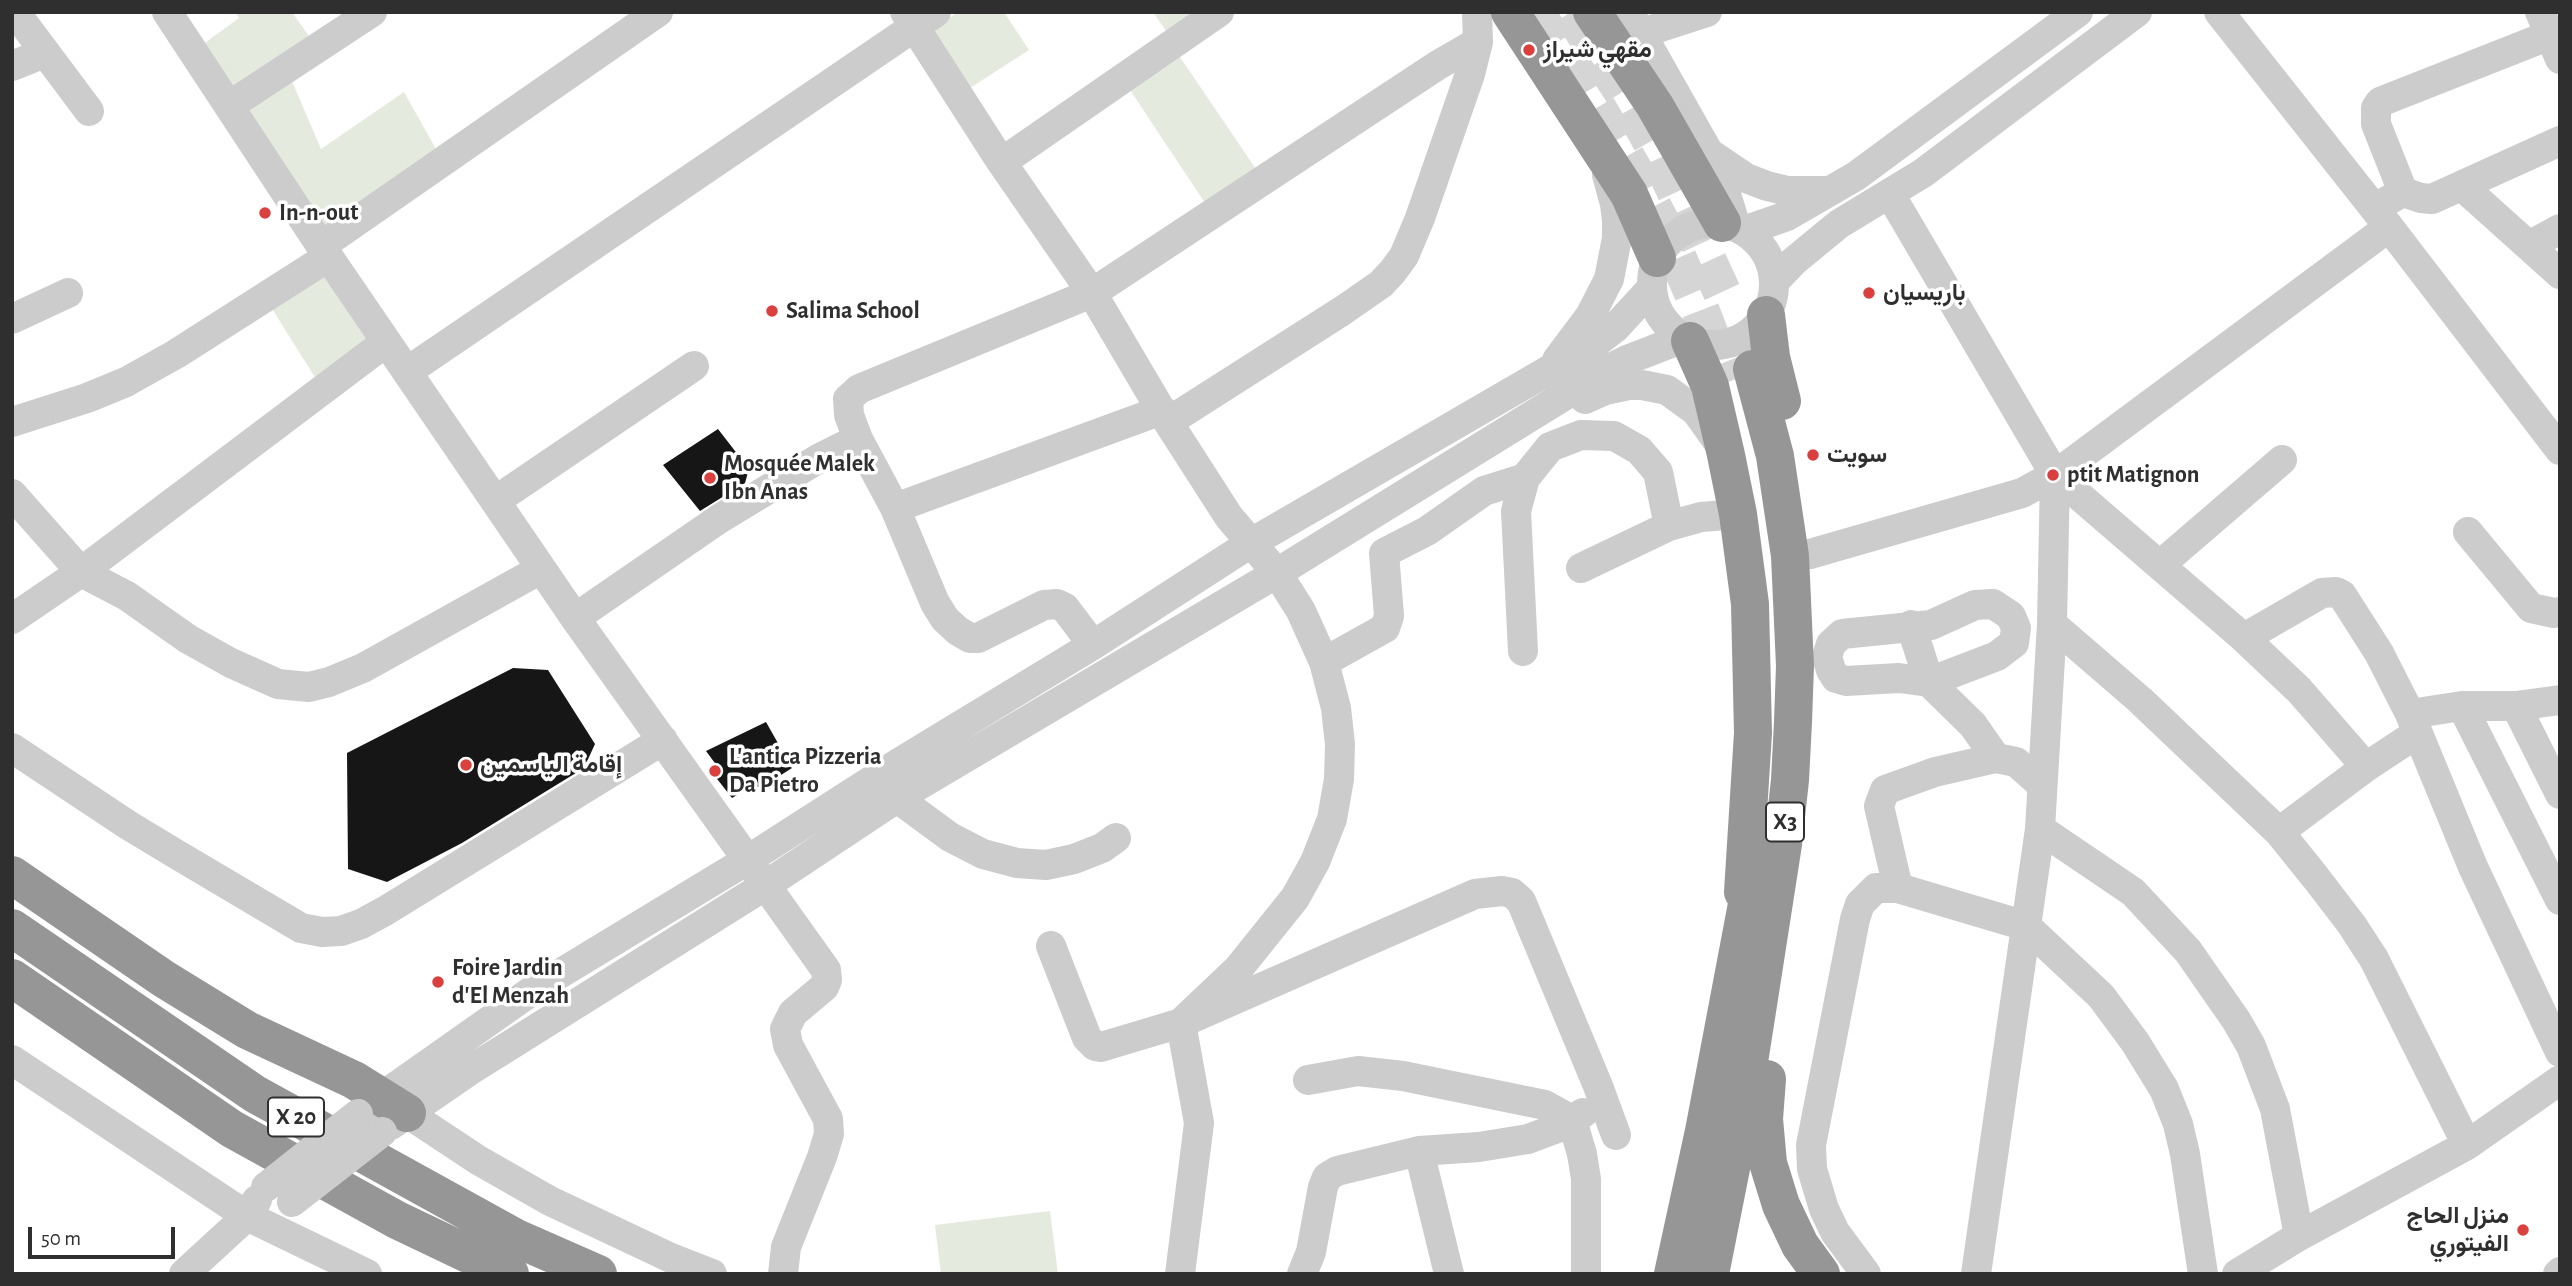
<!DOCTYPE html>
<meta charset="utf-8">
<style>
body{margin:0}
#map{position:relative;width:2572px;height:1286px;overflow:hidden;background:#fff;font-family:"Alegreya Sans",sans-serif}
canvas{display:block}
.frame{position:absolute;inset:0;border:14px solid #2f2f2f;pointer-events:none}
.scale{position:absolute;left:28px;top:1227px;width:147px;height:32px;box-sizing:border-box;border:4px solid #2f2f2f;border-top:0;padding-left:9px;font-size:21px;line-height:24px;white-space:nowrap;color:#2f2f2f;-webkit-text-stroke:5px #fff;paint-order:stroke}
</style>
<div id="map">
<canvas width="2572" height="1286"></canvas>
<div class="frame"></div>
<div class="scale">50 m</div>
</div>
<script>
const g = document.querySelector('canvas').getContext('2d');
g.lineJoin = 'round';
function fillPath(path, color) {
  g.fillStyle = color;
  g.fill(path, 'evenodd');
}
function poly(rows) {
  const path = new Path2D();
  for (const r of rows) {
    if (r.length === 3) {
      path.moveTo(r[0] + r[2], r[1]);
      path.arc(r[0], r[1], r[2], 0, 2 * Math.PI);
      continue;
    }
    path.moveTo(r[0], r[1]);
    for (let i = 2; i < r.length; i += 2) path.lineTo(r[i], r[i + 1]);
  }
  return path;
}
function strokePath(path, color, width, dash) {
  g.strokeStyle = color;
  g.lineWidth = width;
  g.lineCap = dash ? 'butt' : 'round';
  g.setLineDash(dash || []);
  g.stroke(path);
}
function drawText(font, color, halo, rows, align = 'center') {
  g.font = font + ' "Alegreya Sans",Vazirmatn,sans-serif';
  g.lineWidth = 7;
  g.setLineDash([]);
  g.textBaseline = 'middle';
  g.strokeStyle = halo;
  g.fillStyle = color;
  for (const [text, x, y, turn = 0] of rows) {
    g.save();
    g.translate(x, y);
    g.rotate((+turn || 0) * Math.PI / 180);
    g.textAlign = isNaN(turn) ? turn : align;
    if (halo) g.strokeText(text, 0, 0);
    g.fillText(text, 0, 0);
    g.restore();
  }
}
const green = poly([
 [235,12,292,12,323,56,291,79,321,149,404,92,436,149,322,231,195,50,239,18],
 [958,12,1004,12,1029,50,967,90,928,32],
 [1153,12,1210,12,1171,38],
 [1180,57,1260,175,1209,209,1130,90],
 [321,272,368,339,316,379,269,304],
 [1050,1211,1058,1274,941,1274,935,1225]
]);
const building = poly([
 [718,429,749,469,745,483,700,511,663,465],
 [513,668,548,670,595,744,584,768,462,843,387,882,348,869,347,753],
 [766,722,792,768,770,782,755,788,754,785,732,798,714,775,720,770,706,751]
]);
const highwayTunnel = poly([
 [1535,12,1577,73,1633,169,1669,238,1700,309,1728,382],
 [1571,12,1628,100,1657,151,1722,292]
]);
const minor = poly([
 [15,12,89,111],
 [167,12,321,246,575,618,826,970,827,980,824,987,793,1013,785,1029,788,1045,828,1119,829,1134,822,1157,786,1247,783,1274],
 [905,12,998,157,1092,293,1168,422,1229,517,1277,573,1301,611,1324,662,1336,708,1340,744,1339,779,1332,819,1315,862,1295,898,1238,969,1181,1023,1101,1047,1095,1046,1087,1038,1051,946],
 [1629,12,1719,171,1736,227],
 [2219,12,2389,227,2560,450],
 [2540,12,2560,59],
 [1642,33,1707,12],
 [12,66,44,53],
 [229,106,372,12],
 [1712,155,1746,178,1767,186,1788,191,1828,191],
 [1002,162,1219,12],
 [2462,186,2560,274],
 [2403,192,2376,124,2376,108,2380,102,2550,35],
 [1890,194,2055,475,2244,638,2322,593,2336,592,2342,595,2379,653,2410,714,2473,867,2560,1052],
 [2387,201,2403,192,2421,198,2432,199,2560,141],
 [1713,284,61],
 [1744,231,1787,216,1856,176,2078,12],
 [321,246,658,12],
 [2529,246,2560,229],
 [1775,281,1794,261,1839,224,1923,173,2137,12],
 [12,319,68,293],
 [1557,360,1590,316,1609,279,1617,238,1617,221,1615,204,1607,175],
 [408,371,936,12],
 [1585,399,1605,390,1629,385,1642,385,1667,390,1696,411,1721,446],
 [12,422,87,398,126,382,176,354,328,257],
 [1168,422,1342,311,1381,284,1393,271,1404,256,1420,218,1470,74,1478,42],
 [12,494,81,572,127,596,188,639,231,663,278,684,309,687,329,682,363,668,541,569],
 [495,501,694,366],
 [895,508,1162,410],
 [2468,532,2531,608,2554,613,2560,612],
 [1810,554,2022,493,2055,475],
 [2160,565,2282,460],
 [1581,568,1669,526,1701,517,1738,514],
 [1993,604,2011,616,2016,628,2014,643,1997,656,1929,682,1899,678,1846,681,1836,678,1831,670,1827,657,1831,644,1842,634,1931,625,1975,605,1993,604],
 [575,618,719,519,818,459,858,439],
 [12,619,81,572,386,342],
 [2052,624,2140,700,2279,832,2316,878,2352,925,2374,959,2467,1145],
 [1911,625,1929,682,1973,725,1996,758],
 [2244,638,2299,690,2366,767,2416,734],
 [1093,645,1065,608,1057,604,1044,605,978,638,970,638,958,631,945,619,935,603,895,508,858,439,849,415,848,399,859,389,1092,293,1438,65,1478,42,1477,12],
 [1523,651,1516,511,1525,478,1550,447,1581,435,1614,436,1639,450,1658,472,1669,526],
 [1324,662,1385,628,1389,616,1384,553,1427,531,1484,491,1525,478],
 [2462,706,2560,900],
 [2516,706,2560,794],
 [2410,714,2462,706,2516,706,2560,700],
 [12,748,128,825,176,854,301,928,322,932,341,931,361,924,385,911,663,740],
 [897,798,950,837,983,854,1017,863,1046,865,1074,859,1102,848,1116,838],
 [2040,829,2133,892,2188,951,2236,1020,2251,1046,2275,1109,2299,1236],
 [2279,832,2366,767],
 [1898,888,1879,806,1885,790,1935,772,1996,758,2016,762,2042,785],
 [12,1060,247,1216,367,1274],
 [1308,1080,1358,1071,1403,1076,1545,1105,1572,1120,1582,1154,1586,1179,1586,1274],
 [367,1107,533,990,749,859,897,764,1093,645,1251,543,1594,344,1615,328,1651,289],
 [407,1113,478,1160,550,1201,671,1258,712,1274],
 [391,1125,472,1069,766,885,897,798,1277,573,1601,373,1627,360,1684,338],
 [1419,1151,1479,1147,1528,1139,1560,1127,1583,1113],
 [184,1274,247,1216,257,1200],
 [1180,1274,1199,1123,1181,1023,1475,894,1502,891,1512,893,1521,901,1598,1086,1616,1135],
 [1302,1274,1311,1252,1323,1187,1327,1177,1337,1171,1419,1151,1449,1274],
 [1866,1274,1835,1232,1824,1209,1812,1169,1811,1145,1855,919,1860,904,1876,888,1898,888,2026,926,2101,996,2135,1042,2164,1089,2178,1124,2185,1154,2203,1274],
 [1976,1274,2040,829,2052,624,2055,475,2389,227],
 [2237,1274,2299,1236,2467,1145,2560,1080],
 [2558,1274,2560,1272]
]);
const highway = poly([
 [1510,12,1629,194,1657,258],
 [1592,12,1655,106,1722,223],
 [1766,315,1771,357,1782,401],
 [1690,341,1710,386,1726,455,1738,514,1750,604,1753,733,1743,892],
 [12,875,164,979,247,1030,354,1080,407,1113],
 [12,928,255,1094,516,1238,598,1274],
 [12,978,232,1129,397,1220,510,1274],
 [1767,1079,1764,1119,1768,1163,1781,1205,1800,1245,1821,1274],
 [1673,1274,1704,1131,1754,867],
 [1710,1274,1737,1138,1762,979,1783,844,1790,780,1793,722,1795,666,1790,556,1775,456,1752,369]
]);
const minorBridge = poly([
 [266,1187,358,1114],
 [292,1202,382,1132]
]);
const markers = [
 [1529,50,7,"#da403e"],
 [265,213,7,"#da403e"],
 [1869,293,7,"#da403e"],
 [772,311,7,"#da403e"],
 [1813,455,7,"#da403e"],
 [2053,475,7,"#da403e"],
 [710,478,7,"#da403e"],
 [466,765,7,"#da403e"],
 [715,771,7,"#da403e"],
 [438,982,7,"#da403e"],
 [2523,1230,7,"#da403e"]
];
const shields = [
 [1785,822,38],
 [296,1117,56]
];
const shieldNames = [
 ["X3",1785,822],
 ["X 20",296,1117]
];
const poiNames = [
 ["مقهي شيراز",1543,50],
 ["In-n-out",279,213],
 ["باريسيان",1883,293],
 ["Salima School",786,311],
 ["سويت",1827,455],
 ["Mosquée Malek",724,464],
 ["Ibn Anas",724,492],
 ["ptit Matignon",2067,475],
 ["L'antica Pizzeria",729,757],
 ["Da Pietro",729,785],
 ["إقامة الياسمين",480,765],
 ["Foire Jardin",452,968],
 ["d'El Menzah",452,996],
 ["منزل الحاج",2509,1216,"right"],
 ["الفيتوري",2509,1244,"right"]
];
fillPath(green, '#e4ebde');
fillPath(building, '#161616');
strokePath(highwayTunnel, '#d5d5d5', 38, [38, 19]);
strokePath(minor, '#ccc', 30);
strokePath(highway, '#969696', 38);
strokePath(minorBridge, '#ccc', 30);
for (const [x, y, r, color] of markers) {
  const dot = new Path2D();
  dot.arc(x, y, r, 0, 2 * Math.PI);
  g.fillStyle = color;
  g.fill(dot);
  strokePath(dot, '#fff', 2.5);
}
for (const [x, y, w] of shields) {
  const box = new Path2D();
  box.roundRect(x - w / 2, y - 19.5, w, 39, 5);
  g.fillStyle = '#fff';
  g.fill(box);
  strokePath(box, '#2f2f2f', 2);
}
drawText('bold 23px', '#2f2f2f', null, shieldNames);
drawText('bold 24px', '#2f2f2f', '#fff', poiNames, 'left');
</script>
